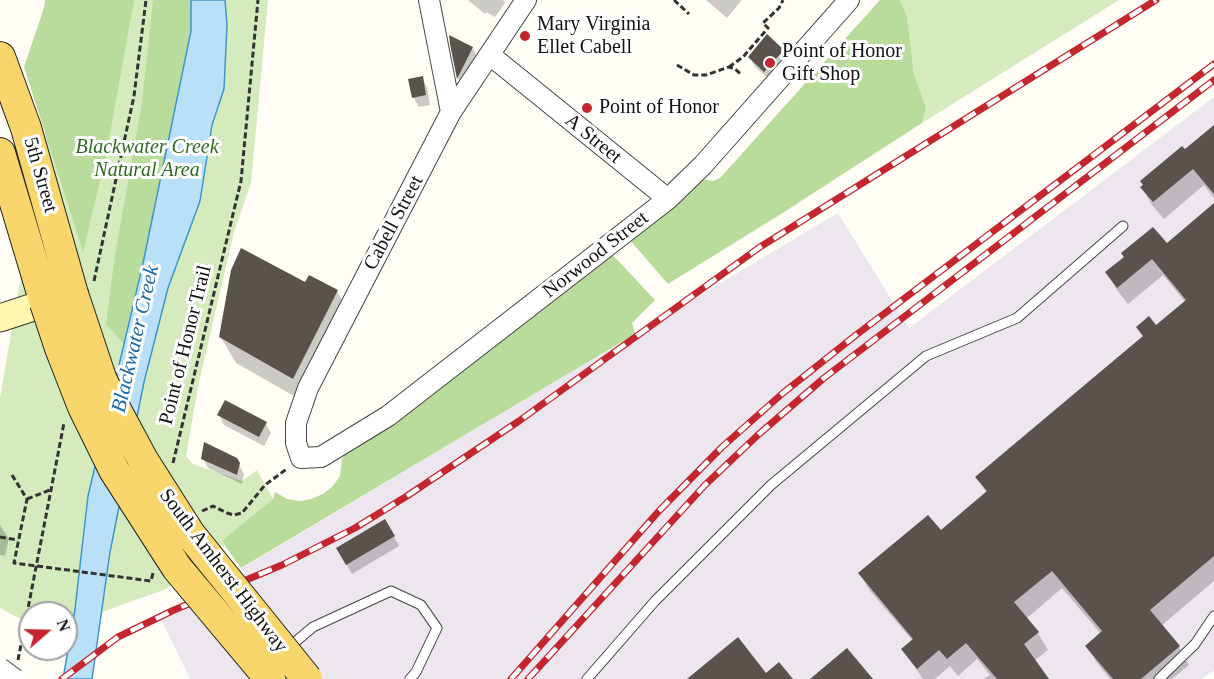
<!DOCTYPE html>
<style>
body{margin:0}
#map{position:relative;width:1214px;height:679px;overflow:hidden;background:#fffdf5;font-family:"Times New Roman",serif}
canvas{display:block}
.north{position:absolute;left:18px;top:601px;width:60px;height:60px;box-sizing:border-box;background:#fff;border:2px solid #a0a0a0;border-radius:50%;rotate:70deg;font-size:16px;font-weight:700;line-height:24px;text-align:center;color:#111}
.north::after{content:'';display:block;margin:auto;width:21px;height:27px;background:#c4262e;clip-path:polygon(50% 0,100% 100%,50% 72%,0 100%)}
</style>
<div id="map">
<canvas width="1214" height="679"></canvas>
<div class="north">N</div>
</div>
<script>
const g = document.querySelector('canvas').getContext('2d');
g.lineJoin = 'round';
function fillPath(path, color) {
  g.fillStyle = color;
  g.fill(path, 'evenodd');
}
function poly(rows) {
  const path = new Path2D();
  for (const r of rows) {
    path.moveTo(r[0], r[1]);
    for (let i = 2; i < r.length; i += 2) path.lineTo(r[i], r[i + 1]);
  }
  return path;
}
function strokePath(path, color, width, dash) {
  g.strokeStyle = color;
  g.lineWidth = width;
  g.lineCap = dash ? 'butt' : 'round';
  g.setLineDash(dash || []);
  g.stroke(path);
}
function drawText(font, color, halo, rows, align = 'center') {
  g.font = font + ' "Times New Roman",serif';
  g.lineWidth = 6;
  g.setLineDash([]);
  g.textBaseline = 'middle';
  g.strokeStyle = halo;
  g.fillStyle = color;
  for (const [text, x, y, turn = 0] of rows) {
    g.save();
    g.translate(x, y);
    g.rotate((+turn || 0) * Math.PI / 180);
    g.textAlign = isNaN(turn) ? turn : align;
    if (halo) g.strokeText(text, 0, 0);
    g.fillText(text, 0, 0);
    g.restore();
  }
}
const industrial = poly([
 [1214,97,1214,671,1201,679,190,679,160,617,838,213,909,328]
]);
const green = poly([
 [45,0,268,0,251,183,234,232,199,382,186,456,193,464,242,481,257,470,277,506,166,589,66,625,66,613,30,613,30,624,0,608,0,398,48,118],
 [900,0,1119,0,922,123,926,107,914,74,907,16]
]);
const forest = poly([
 [45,0,134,0,106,156,83,252,24,67,44,8],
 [153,0,191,0,191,31,142,268,124,344,106,324,115,255,142,103],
 [880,0,900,0,907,16,914,74,926,107,922,123,781,214,668,284,628,238,697,178,713,181,720,178],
 [609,251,655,300,632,323,635,334,241,568,225,546,223,540,273,499,275,492,287,499,300,501,311,499,323,494,333,486,340,476,342,459,348,450]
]);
const water = poly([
 [191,0,225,0,227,25,224,89,212,125,200,201,168,288,144,382,110,552,92,679,63,679,75,609,88,496,142,268,191,31,191,0]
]);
const shadow = poly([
 [468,0,503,0,505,3,495,17,486,12,485,14],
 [706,0,741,0,741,1,727,18],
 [451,44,472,48,478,57,463,86,458,78],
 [782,51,788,60,770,80,755,67,750,57],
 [422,78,427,87,430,105,419,107,413,97],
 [1214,131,1214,198,1204,185,1164,219,1152,205,1142,188,1185,151],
 [1214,205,1214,581,1161,626,1179,647,1189,665,1172,679,1110,679,1097,663,1087,646,1101,634,1062,588,1026,619,1038,633,1048,650,1034,661,1048,679,984,679,990,675,977,659,958,676,950,666,935,679,923,679,903,650,913,641,870,591,860,574,940,532,987,494,977,477,1143,337,1138,327,1156,327,1185,302,1163,275,1128,304,1117,290,1107,273,1166,245],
 [305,284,337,291,352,318,308,404,236,363,220,336],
 [219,415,265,423,271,433,264,446,224,425],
 [203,458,236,459,244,474,242,484,208,468],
 [385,521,399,546,352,574,338,549],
 [0,525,9,539,5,556,0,555]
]);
const building = poly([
 [767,34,784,50,764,72,748,57],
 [449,35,473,47,457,79,450,44],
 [423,76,426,95,412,98,408,79],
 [1214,125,1214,194,1193,169,1153,202,1140,187,1143,185,1140,181,1182,146,1185,149],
 [1214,203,1214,556,1150,610,1180,646,1141,679,1113,679,1085,646,1102,631,1052,571,1014,602,1039,632,1024,644,1049,679,997,679,966,643,947,659,939,650,917,669,901,649,913,639,858,573,928,515,941,530,987,491,975,477,1143,336,1136,327,1149,316,1156,325,1186,300,1152,259,1117,288,1105,272,1124,257,1121,253,1153,227,1167,243],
 [241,248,305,282,309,275,338,290,293,379,219,337,231,270],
 [225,400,267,422,259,437,217,415],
 [204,442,237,458,240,463,237,475,201,459],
 [385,519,395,536,346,565,336,548],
 [738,637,766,673,779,662,793,679,687,679],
 [847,648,873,679,810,679]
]);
const path = poly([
 [674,0,689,14],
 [677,65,694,75,706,75,729,67,735,69,742,75],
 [729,67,743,57,768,28,763,23,779,8,783,0],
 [94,281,134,96,146,0],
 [173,463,241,181,258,0],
 [12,475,27,499,14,563,151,581,153,573],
 [27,499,50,490],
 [202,511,213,506,227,513,234,515,242,513,265,485,288,468],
 [0,537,18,540],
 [18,660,64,423]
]);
const lane = poly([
 [288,648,313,627,391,591,421,605,437,628,416,672,410,679],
 [587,679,655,601,771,485,926,356,1017,318,1123,226],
 [1159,679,1195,644,1214,616]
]);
const street = poly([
 [429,0,451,112],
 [526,0,451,112,308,388,296,423,296,443,301,458,321,457,388,416,668,199,703,165,849,0],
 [490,55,668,199]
]);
const secondary = poly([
 [0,318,64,297]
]);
const primary = poly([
 [0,57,26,128,73,294],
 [0,153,45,303]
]);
const rail = poly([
 [62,679,118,637,174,610,282,565,355,528,407,496,519,421,760,247,1156,0],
 [511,679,658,512,722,447,783,393,856,335,1214,64],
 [528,679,705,485,759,434,824,378,1214,80]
]);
const streetBridge = poly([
 [0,668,15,679]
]);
const primaryBridge = poly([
 [73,294,101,378,114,406,143,460,190,534,307,679],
 [45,303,60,348,83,407,114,470,177,568,270,679]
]);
const markers = [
 [525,36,6,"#c4262e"],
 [770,63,6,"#c4262e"],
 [587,108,6,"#c4262e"]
];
const poiNames = [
 ["Mary Virginia",537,25],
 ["Ellet Cabell",537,48],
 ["Point of Honor",782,52],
 ["Gift Shop",782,75],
 ["Point of Honor",599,108]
];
const streetNames = [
 ["A Street",593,139,39],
 ["5th Street",40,175,74],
 ["Cabell Street",394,223,-62],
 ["Norwood Street",596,255,-38],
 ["Point of Honor Trail",186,345,-76],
 ["South Amherst Highway",223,571,53]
];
const parkNames = [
 ["Blackwater Creek",147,148],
 ["Natural Area",147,171]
];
const waterNames = [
 ["Blackwater Creek",136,339,-77]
];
fillPath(industrial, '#eee6ef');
fillPath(green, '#d5ebbd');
fillPath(forest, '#b9dc9c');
fillPath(water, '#b9e0f7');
strokePath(water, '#3f96cf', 1.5);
fillPath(shadow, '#0003');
fillPath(building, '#5a524d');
strokePath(lane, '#444', 11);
strokePath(street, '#444', 22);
strokePath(secondary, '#333', 29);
strokePath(primary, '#222', 32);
strokePath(path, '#333', 3, [6, 3]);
strokePath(lane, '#fff', 9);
strokePath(street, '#fff', 20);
strokePath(secondary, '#fff6b0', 27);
strokePath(primary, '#f9d66b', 30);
strokePath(rail, '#c4262e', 7);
strokePath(rail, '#fff', 4.5, [14]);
strokePath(streetBridge, '#444', 22, []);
strokePath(primaryBridge, '#222', 32, []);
strokePath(streetBridge, '#fff', 20);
strokePath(primaryBridge, '#f9d66b', 30);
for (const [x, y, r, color] of markers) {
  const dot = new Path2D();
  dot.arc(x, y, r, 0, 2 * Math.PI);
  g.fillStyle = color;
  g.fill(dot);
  strokePath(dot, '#fff', 2);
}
drawText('20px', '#111', '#fff', poiNames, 'left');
drawText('20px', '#111', '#fff', streetNames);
drawText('italic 20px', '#2f6b1f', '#fff', parkNames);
drawText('italic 21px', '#1768a6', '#fff', waterNames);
</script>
